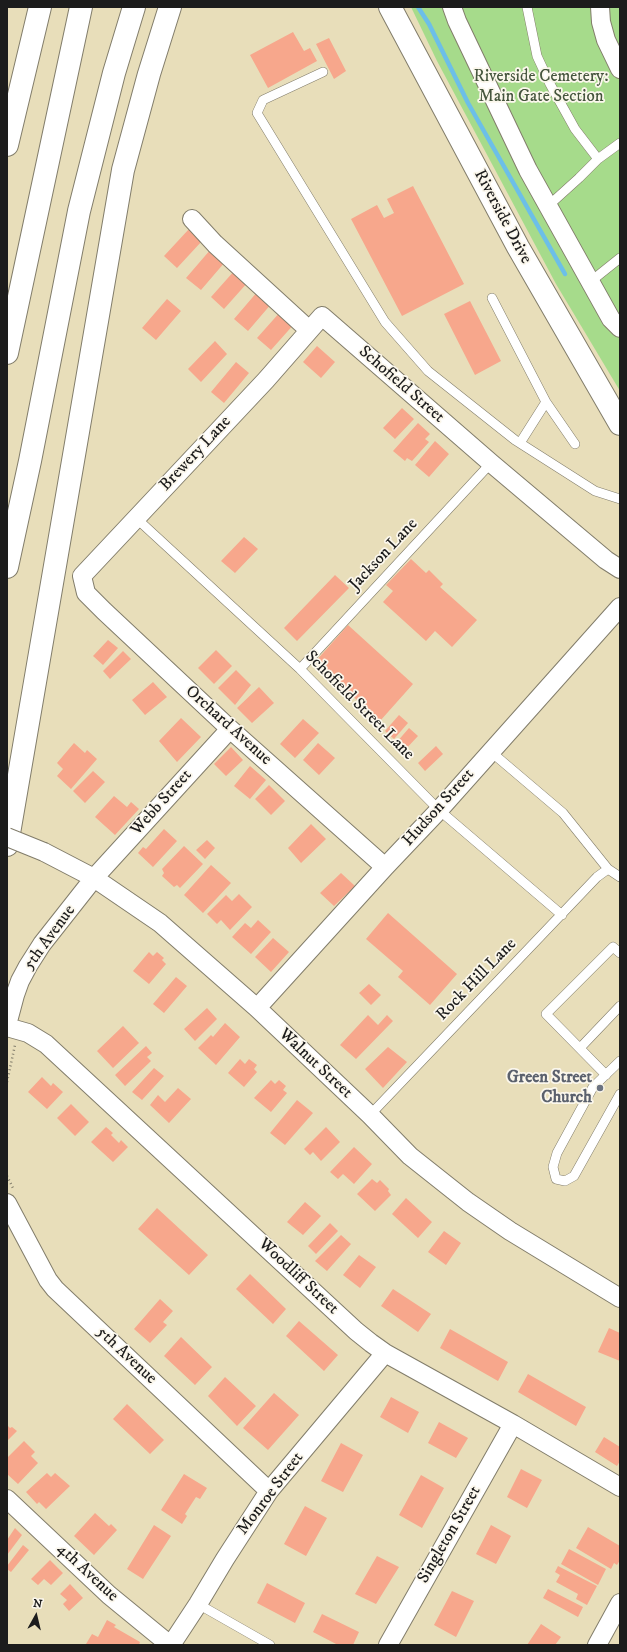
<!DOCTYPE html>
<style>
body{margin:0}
#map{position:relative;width:627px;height:1652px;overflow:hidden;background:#e8deba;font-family:"IM FELL DW Pica",serif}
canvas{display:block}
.frame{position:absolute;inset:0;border:8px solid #1c1c1c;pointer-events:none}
.north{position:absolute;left:16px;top:1596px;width:40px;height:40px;-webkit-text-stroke:3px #fbf7ec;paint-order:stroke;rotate:8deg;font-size:11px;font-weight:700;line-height:16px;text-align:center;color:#1c1c1c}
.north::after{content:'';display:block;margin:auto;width:14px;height:18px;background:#1c1c1c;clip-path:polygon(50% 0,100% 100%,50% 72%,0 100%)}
</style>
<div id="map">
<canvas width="627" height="1652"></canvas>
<div class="frame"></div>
<div class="north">N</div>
</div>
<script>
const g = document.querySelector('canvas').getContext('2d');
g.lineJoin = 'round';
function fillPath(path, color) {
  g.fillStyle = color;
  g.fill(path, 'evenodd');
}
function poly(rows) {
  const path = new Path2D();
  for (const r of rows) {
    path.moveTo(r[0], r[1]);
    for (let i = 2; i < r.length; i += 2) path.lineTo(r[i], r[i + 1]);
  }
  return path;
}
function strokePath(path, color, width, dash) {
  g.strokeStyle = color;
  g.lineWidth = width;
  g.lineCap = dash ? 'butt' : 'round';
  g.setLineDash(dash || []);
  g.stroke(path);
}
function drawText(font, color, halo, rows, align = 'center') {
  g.font = font + ' "IM FELL DW Pica",serif';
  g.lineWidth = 3.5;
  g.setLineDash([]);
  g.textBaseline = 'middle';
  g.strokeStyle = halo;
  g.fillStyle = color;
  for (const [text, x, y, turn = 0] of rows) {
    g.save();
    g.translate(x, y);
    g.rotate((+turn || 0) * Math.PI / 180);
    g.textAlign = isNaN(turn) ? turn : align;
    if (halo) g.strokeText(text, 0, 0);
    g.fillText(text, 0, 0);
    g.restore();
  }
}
const green = poly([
 [411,7,620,7,620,391,556,284,437,61]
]);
const stream = poly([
 [418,7,429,24,468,103,565,274]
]);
const building = poly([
 [293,32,304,51,310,48,317,61,268,88,250,55],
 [329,38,346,71,334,79,316,44],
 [413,186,464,284,402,316,351,219,377,205,384,218,394,213,387,199],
 [189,229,202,241,177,268,164,256],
 [211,249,225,262,201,290,186,278],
 [235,270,248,282,224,309,211,297],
 [258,291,272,303,248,331,234,319],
 [167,299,181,311,156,340,142,328],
 [470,301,501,361,475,375,444,314],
 [281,311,295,323,271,350,257,338],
 [215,341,227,354,201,382,188,369],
 [317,346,335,362,321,378,303,362],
 [236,362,249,373,224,403,211,392],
 [402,408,414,419,395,439,383,428],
 [418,423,430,434,425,439,429,442,412,461,407,458,405,461,393,451],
 [435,441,449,454,429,477,415,465],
 [244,537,258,549,235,573,221,561],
 [411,559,426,573,429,570,443,584,440,587,477,620,452,647,435,631,426,641,383,602,393,591,386,585],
 [335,575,349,588,297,641,284,628],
 [348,625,413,684,380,721,315,662],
 [108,640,118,648,103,665,93,656],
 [216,650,232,666,214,684,198,668],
 [123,651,131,659,110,679,103,671],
 [236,670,251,685,235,705,218,688],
 [153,682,167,697,145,715,132,700],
 [259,687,274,703,252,723,237,708],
 [399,715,408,723,394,739,385,731],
 [181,718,201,737,177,762,159,741],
 [303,719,319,733,295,758,280,744],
 [409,728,418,736,404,751,396,743],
 [74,743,85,753,87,750,97,759,71,789,57,776,63,769,57,763],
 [318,743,335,758,319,775,303,760],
 [436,746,443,754,425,771,418,763],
 [231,747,243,760,226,776,214,764],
 [250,766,266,780,250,799,234,786],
 [93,771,105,782,85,803,73,791],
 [269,785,285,801,271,815,255,799],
 [114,796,127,807,131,802,139,809,115,835,95,817],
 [311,824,326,839,301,863,288,848],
 [164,829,177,841,153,867,138,853,143,847,146,849],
 [207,840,215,848,205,859,196,850],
 [184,846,203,864,180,888,177,885,174,887,162,876,164,873,162,869],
 [211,865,231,883,203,913,184,895],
 [341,873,355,886,334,906,320,893],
 [239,894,252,907,230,930,221,920,217,924,207,914,226,895,232,901],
 [388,913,457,974,430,1005,398,977,403,971,366,939],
 [258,920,271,932,251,954,232,937,245,923,251,928],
 [273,938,289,952,271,972,255,957],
 [149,952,153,956,157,952,164,958,162,960,166,964,149,984,133,971],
 [176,977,187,986,164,1013,153,1004],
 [369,984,381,995,371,1005,359,993],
 [207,1008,217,1019,195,1041,184,1029],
 [368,1015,378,1025,387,1015,393,1021,356,1059,340,1045],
 [225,1023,240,1037,216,1065,198,1048,211,1035,213,1037],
 [123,1026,139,1043,113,1068,97,1051],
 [146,1046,152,1053,147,1057,151,1061,125,1086,115,1075],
 [388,1047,407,1062,383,1088,365,1069],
 [240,1059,245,1064,249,1059,257,1065,254,1069,257,1072,244,1087,228,1073],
 [154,1068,164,1076,142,1100,132,1092],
 [42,1077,51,1086,53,1083,63,1092,47,1109,28,1092],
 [271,1080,275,1084,279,1080,286,1086,283,1090,287,1093,271,1112,254,1098],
 [178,1088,191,1099,169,1123,150,1105,158,1095,165,1102],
 [297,1100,313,1113,285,1145,270,1133],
 [71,1104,89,1122,75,1136,57,1118],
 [106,1127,113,1133,111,1135,119,1143,121,1140,128,1147,113,1162,91,1142],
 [326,1127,340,1142,321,1161,313,1152,310,1155,304,1149],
 [354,1147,372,1164,354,1184,343,1174,338,1179,330,1172],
 [372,1179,377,1183,380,1180,389,1189,388,1191,391,1195,375,1211,357,1194],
 [406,1198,432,1222,418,1238,392,1214],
 [305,1202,321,1216,303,1235,287,1222],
 [157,1208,208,1255,189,1275,138,1229],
 [330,1223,338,1231,316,1254,308,1246],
 [444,1231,461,1243,446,1265,428,1252],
 [341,1235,351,1244,327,1271,315,1261],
 [359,1255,376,1267,360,1288,343,1275],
 [250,1274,286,1309,273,1324,236,1289],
 [393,1289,431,1314,418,1332,381,1306],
 [160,1299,173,1311,163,1322,167,1325,150,1343,134,1329],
 [299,1321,338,1355,324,1371,286,1336],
 [609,1328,620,1333,620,1361,598,1352],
 [450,1329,508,1362,498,1381,440,1348],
 [181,1337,212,1367,195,1385,164,1356],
 [528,1374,586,1407,576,1426,518,1392],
 [225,1377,256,1406,237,1426,208,1396],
 [274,1393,299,1415,268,1450,243,1428],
 [391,1397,419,1412,408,1433,380,1417],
 [127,1404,164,1440,150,1454,113,1419],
 [439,1422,468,1438,456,1458,428,1443],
 [7,1425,10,1428,12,1427,17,1431,7,1441],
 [604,1437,620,1447,620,1461,617,1466,595,1452],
 [24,1441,35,1452,31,1456,38,1463,18,1484,7,1474,7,1458],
 [341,1443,363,1455,343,1492,321,1481],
 [521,1469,542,1480,527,1508,507,1497],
 [47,1473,51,1477,55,1473,70,1486,46,1509,39,1502,37,1504,26,1492],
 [184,1474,207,1488,200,1499,196,1497,185,1514,187,1516,182,1524,161,1510],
 [421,1475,444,1488,422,1528,399,1515],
 [305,1506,327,1518,306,1556,284,1544],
 [95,1513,109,1526,111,1524,117,1530,94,1555,74,1536],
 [154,1525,171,1536,143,1579,127,1569],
 [491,1525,511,1536,496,1564,476,1554],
 [588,1527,620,1546,620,1560,617,1565,614,1563,611,1569,576,1548],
 [15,1528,22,1535,7,1555,7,1540],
 [23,1545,29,1550,11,1572,7,1569,7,1566],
 [569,1549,606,1569,598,1585,561,1564],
 [377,1556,399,1567,376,1604,355,1594],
 [50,1560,63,1573,51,1585,44,1579,38,1585,31,1579],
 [558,1566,597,1586,587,1605,576,1599,578,1594,556,1582,560,1575,555,1572],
 [267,1583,305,1603,295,1623,257,1603],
 [70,1584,83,1598,69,1611,63,1604,67,1600,60,1594],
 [548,1589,583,1607,578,1617,543,1598],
 [452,1591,474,1601,456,1637,434,1625],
 [322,1614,359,1632,353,1645,338,1645,313,1632],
 [107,1620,116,1625,114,1627,140,1642,139,1645,89,1645,86,1644,92,1634,98,1637],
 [541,1624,561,1637,555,1645,527,1645]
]);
const path = poly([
 [7,1082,15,1045],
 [7,1176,13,1188]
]);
const service = poly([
 [527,7,537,56,550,84,575,129,598,159],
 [323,72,263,100,257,113,385,322,428,371,515,440,595,491,620,499],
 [548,206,579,178,598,159,620,143],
 [590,282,620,258],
 [492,298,546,402,520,443],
 [546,402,575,444],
 [136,518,300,669,439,810,562,915],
 [300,669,491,463],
 [490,751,563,813,608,869,620,877],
 [580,1048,620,1006],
 [620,1061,593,1087,557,1153,553,1167,556,1179,565,1181,574,1176,620,1094],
 [606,1075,546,1014,613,947,620,953],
 [370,1115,597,877,608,869],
 [198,1604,270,1645]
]);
const minor = poly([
 [452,7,457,21,528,170,611,319,620,328],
 [600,7,601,22,606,40,620,69],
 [192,219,215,244,309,330],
 [44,852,94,878,160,923,257,1008,370,1115,410,1156,468,1202,510,1231,620,1298],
 [385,867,230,729,104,611,86,593,82,576,266,380,322,316,491,463,606,560,620,569],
 [257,1008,385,867,439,810,620,607],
 [7,1025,15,995,20,981,28,966,42,944,94,878,230,729],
 [7,1027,28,1033,46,1044,356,1331,371,1343,385,1353,513,1424,620,1487],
 [7,1203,48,1280,55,1289,269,1491],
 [7,1499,109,1595,170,1645],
 [171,1645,198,1604,225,1559,269,1491,385,1353],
 [388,1645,513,1424],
 [597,1645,620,1603]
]);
const primary = poly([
 [390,7,518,247,620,424]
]);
const motorway = poly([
 [7,145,40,7],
 [7,353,81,7],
 [7,567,30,461,79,211,114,73,134,7],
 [7,845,123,170,149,74,170,7]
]);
const minorBridge = poly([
 [7,837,44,852]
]);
const markers = [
 [600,1088,4,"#6b7280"]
];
const parkNames = [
 ["Riverside Cemetery:",541,77],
 ["Main Gate Section",541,97]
];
const streetNames = [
 ["Riverside Drive",502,217,62],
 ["Schofield Street",401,385,41],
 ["Brewery Lane",196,454,-47],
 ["Jackson Lane",384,555,-47],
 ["Schofield Street Lane",359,706,45],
 ["Orchard Avenue",228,726,42],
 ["Webb Street",162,803,-48],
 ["Hudson Street",439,808,-48],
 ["5th Avenue",50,938,-54],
 ["Rock Hill Lane",477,980,-46],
 ["Walnut Street",315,1064,43],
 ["Woodliff Street",298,1277,43],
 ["5th Avenue",126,1356,43],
 ["Monroe Street",271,1494,-53],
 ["Singleton Street",450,1535,-60],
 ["4th Avenue",87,1573,43]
];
const worshipNames = [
 ["Green Street",592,1078],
 ["Church",592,1098]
];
fillPath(green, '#a6db8b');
strokePath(stream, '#6cbfe8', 4.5);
fillPath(building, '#f7a78c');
strokePath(service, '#827d6b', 10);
strokePath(minor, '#827d6b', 20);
strokePath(primary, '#827d6b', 24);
strokePath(motorway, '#827d6b', 24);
strokePath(path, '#827d6b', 2.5, [1, 3]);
strokePath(service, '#fff', 9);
strokePath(minor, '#fff', 18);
strokePath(primary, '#fff', 22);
strokePath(motorway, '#fff', 22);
strokePath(minorBridge, '#827d6b', 20, []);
strokePath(minorBridge, '#fff', 18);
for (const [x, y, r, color] of markers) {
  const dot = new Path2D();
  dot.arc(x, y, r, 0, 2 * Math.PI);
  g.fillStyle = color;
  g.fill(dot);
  strokePath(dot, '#fbf7ec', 1.5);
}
drawText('17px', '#45553d', '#fbf7ec', parkNames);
drawText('17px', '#1c1c1c', '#fbf7ec', streetNames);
drawText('bold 17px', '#5b616d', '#fbf7ec', worshipNames, 'right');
</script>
